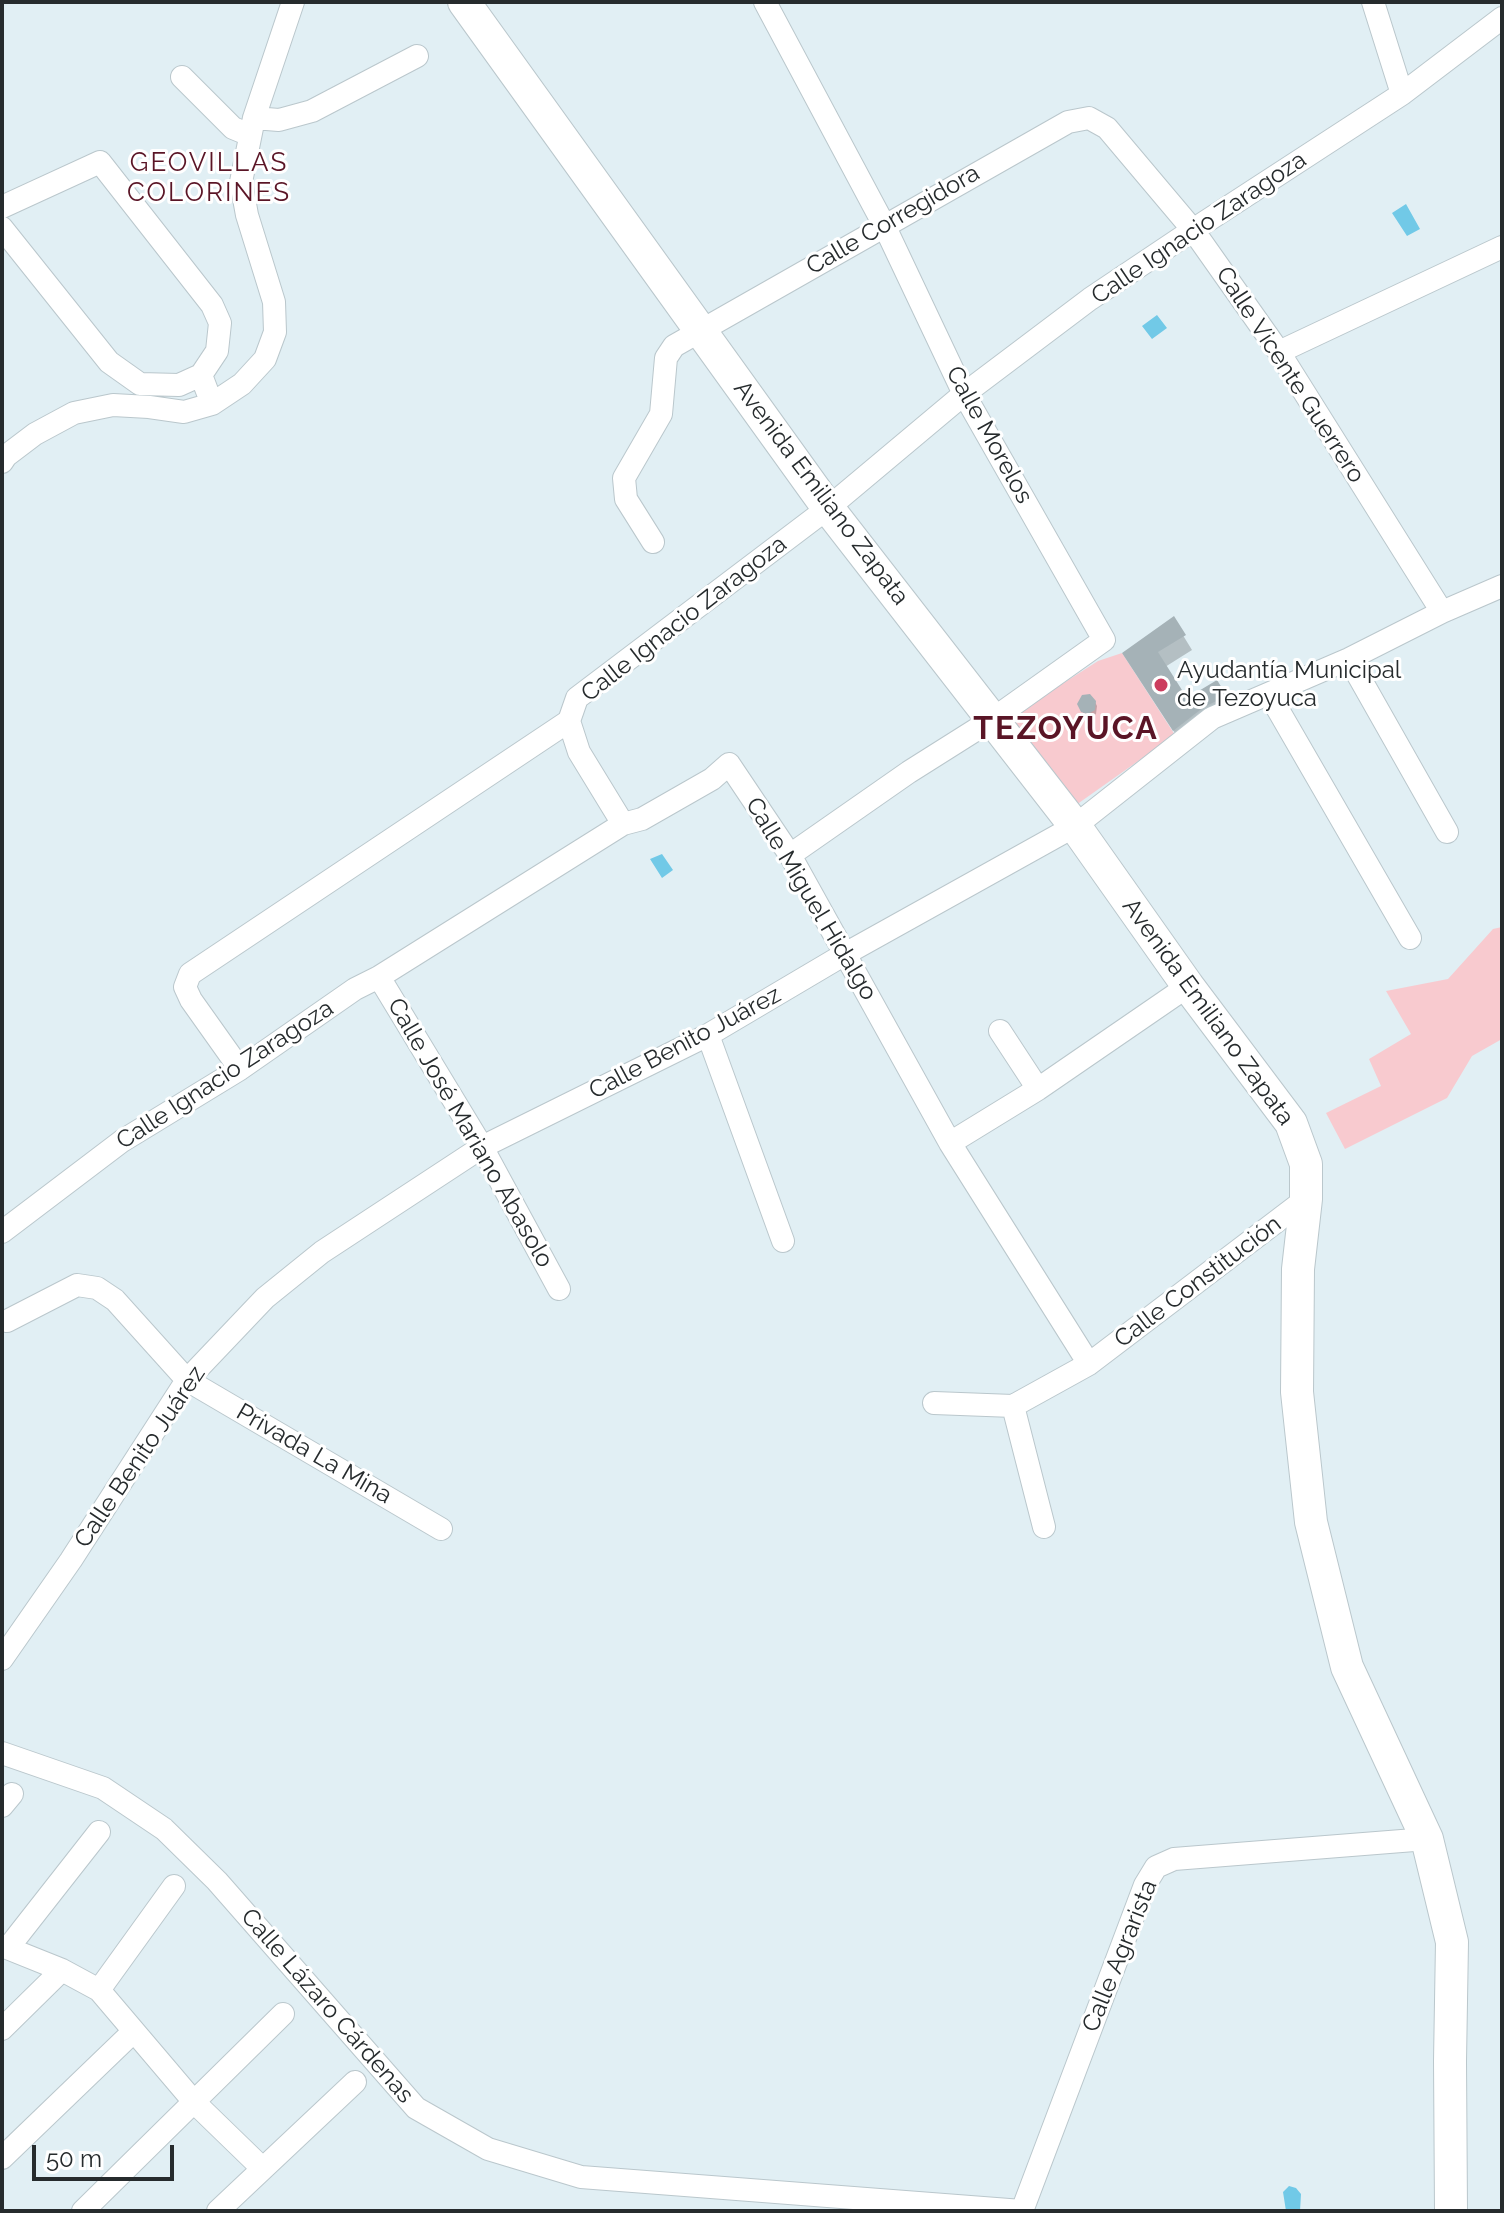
<!DOCTYPE html>
<meta charset="utf-8">
<style>
body{margin:0}
#map{position:relative;width:1504px;height:2213px;overflow:hidden;background:#e1eff4;font-family:Raleway,sans-serif}
canvas{display:block}
.frame{position:absolute;inset:0;border:4px solid #262b2d;pointer-events:none}
.scale{position:absolute;left:32px;top:2145px;width:142px;height:36px;box-sizing:border-box;border:4px solid #262b2d;border-top:0;padding-left:10px;font-size:24px;line-height:28px;white-space:nowrap;color:#262b2d;-webkit-text-stroke:6px #fff;paint-order:stroke}
</style>
<div id="map">
<canvas width="1504" height="2213"></canvas>
<div class="frame"></div>
<div class="scale">50 m</div>
</div>
<script>
const g = document.querySelector('canvas').getContext('2d');
g.lineJoin = 'round';
function fillPath(path, color) {
  g.fillStyle = color;
  g.fill(path, 'evenodd');
}
function poly(rows) {
  const path = new Path2D();
  for (const r of rows) {
    path.moveTo(r[0], r[1]);
    for (let i = 2; i < r.length; i += 2) path.lineTo(r[i], r[i + 1]);
  }
  return path;
}
function strokePath(path, color, width, dash) {
  g.strokeStyle = color;
  g.lineWidth = width;
  g.lineCap = dash ? 'butt' : 'round';
  g.setLineDash(dash || []);
  g.stroke(path);
}
function drawText(font, color, halo, rows, align = 'center') {
  g.font = font + ' Raleway,sans-serif';
  g.lineWidth = 6;
  g.setLineDash([]);
  g.textBaseline = 'middle';
  g.strokeStyle = halo;
  g.fillStyle = color;
  for (const [text, x, y, turn = 0] of rows) {
    g.save();
    g.translate(x, y);
    g.rotate((+turn || 0) * Math.PI / 180);
    g.textAlign = isNaN(turn) ? turn : align;
    if (halo) g.strokeText(text, 0, 0);
    g.fillText(text, 0, 0);
    g.restore();
  }
}
const green = poly([
 [1122,653,1175,735,1076,805,1009,718,1098,661],
 [1502,927,1502,1039,1472,1056,1447,1098,1345,1149,1326,1113,1381,1086,1369,1059,1411,1034,1386,991,1448,979,1493,929]
]);
const water = poly([
 [1406,204,1420,229,1407,236,1392,213],
 [1157,315,1167,328,1152,339,1142,326],
 [662,854,673,870,662,878,650,859],
 [1289,2186,1296,2188,1301,2194,1300,2211,1286,2211,1283,2192]
]);
const shadow = poly([
 [1173,619,1192,650,1165,667,1187,701,1216,682,1234,711,1182,744,1133,667],
 [1095,702,1097,706,1096,714,1091,717,1085,716,1079,705]
]);
const building = poly([
 [1174,616,1186,635,1158,652,1187,698,1217,680,1227,696,1204,707,1173,731,1122,653],
 [1090,694,1096,701,1095,710,1088,714,1081,712,1077,704,1082,695]
]);
const street = poly([
 [765,2,884,225,964,394,1104,640,993,719,909,772,790,855],
 [1373,2,1402,94],
 [182,77,233,128,250,135],
 [254,118,279,120,312,111,417,56],
 [2,207,100,162,212,305,220,323,217,351,201,375,212,404],
 [2,228,109,362,140,384,179,385,201,375],
 [1279,352,1502,247],
 [2,462,6,456,35,434,74,413,113,405,149,407,184,412,212,404,242,384,265,359,275,332,274,302,247,215,241,182,254,118,293,2],
 [653,542,626,499,624,478,661,414,666,358,674,346,1068,122,1089,118,1107,128,1193,230,1279,352,1442,612],
 [1349,659,1447,832],
 [1269,694,1410,938],
 [623,824,579,752,569,721,577,698,828,508,964,394,1090,299,1193,230,1402,94,1502,18],
 [379,977,482,1147,559,1289],
 [1000,1031,1038,1089],
 [708,1035,783,1241],
 [240,1069,191,1000,185,987,190,974,569,721],
 [950,1143,1038,1089,1188,986],
 [2,1232,122,1141,240,1069,355,989,379,977,623,824,642,819,712,779,729,764,790,855,950,1143,1089,1364],
 [7,1321,77,1285,97,1288,115,1300,187,1380,441,1529],
 [934,1403,1013,1406,1089,1364,1306,1199],
 [1013,1406,1044,1527],
 [2,1659,71,1560,187,1380,265,1298,322,1252,482,1147,708,1035,845,954,1075,826,1212,718,1349,659,1442,612,1502,586],
 [2,1753,103,1788,164,1829,217,1881,416,2108,488,2149,581,2177,1022,2211],
 [2,1806,12,1794],
 [2,1946,62,1970,99,1990,195,2103,262,2168],
 [8,1948,99,1832],
 [99,1990,174,1886],
 [2,2029,62,1970],
 [2,2158,133,2032],
 [83,2211,283,2014],
 [218,2211,355,2082],
 [1022,2211,1145,1885,1156,1867,1174,1859,1427,1839]
]);
const secondary = poly([
 [464,2,828,508,1075,826,1188,986,1291,1123,1306,1164,1306,1199,1298,1269,1297,1392,1311,1522,1347,1667,1427,1839,1452,1942,1450,2061,1451,2211]
]);
const markers = [
 [1161,685,8,"#cc3d5e"]
];
const streetNames = [
 ["Calle Corregidora",893,220,-30],
 ["Calle Ignacio Zaragoza",1199,228,-34],
 ["Calle Vicente Guerrero",1290,375,57],
 ["Calle Morelos",989,435,61],
 ["Avenida Emiliano Zapata",821,493,53],
 ["Calle Ignacio Zaragoza",684,619,-38],
 ["Calle Miguel Hidalgo",811,899,59],
 ["Avenida Emiliano Zapata",1208,1012,54],
 ["Calle Benito Juárez",685,1043,-28],
 ["Calle Ignacio Zaragoza",225,1075,-33],
 ["Calle José Mariano Abasolo",470,1133,60],
 ["Calle Constitución",1198,1282,-37],
 ["Privada La Mina",314,1454,30],
 ["Calle Benito Juárez",140,1457,-56],
 ["Calle Agrarista",1120,1956,-68],
 ["Calle Lázaro Cárdenas",327,2006,49]
];
const poiNames = [
 ["Ayudantía Municipal",1177,671],
 ["de Tezoyuca",1177,699]
];
const neighbourhoodNames = [
 ["GEOVILLAS",209,163],
 ["COLORINES",209,193]
];
const districtNames = [
 ["TEZOYUCA",1066,729]
];
fillPath(green, '#f8cacf');
fillPath(water, '#71c9e7');
fillPath(shadow, '#0003');
fillPath(building, '#a5b2b7');
strokePath(street, '#bac7cc', 24);
strokePath(secondary, '#bac7cc', 34);
strokePath(street, '#fff', 22);
strokePath(secondary, '#fff', 32);
for (const [x, y, r, color] of markers) {
  const dot = new Path2D();
  dot.arc(x, y, r, 0, 2 * Math.PI);
  g.fillStyle = color;
  g.fill(dot);
  strokePath(dot, '#fff', 3);
}
drawText('24px', '#262b2d', '#fff', streetNames);
drawText('24px', '#262b2d', '#fff', poiNames, 'left');
g.letterSpacing = '2px';
drawText('26px', '#5a1526', '#fff', neighbourhoodNames);
g.letterSpacing = '0px';
g.letterSpacing = '2px';
drawText('bold 32px', '#5a1526', '#fff', districtNames);
g.letterSpacing = '0px';
</script>
